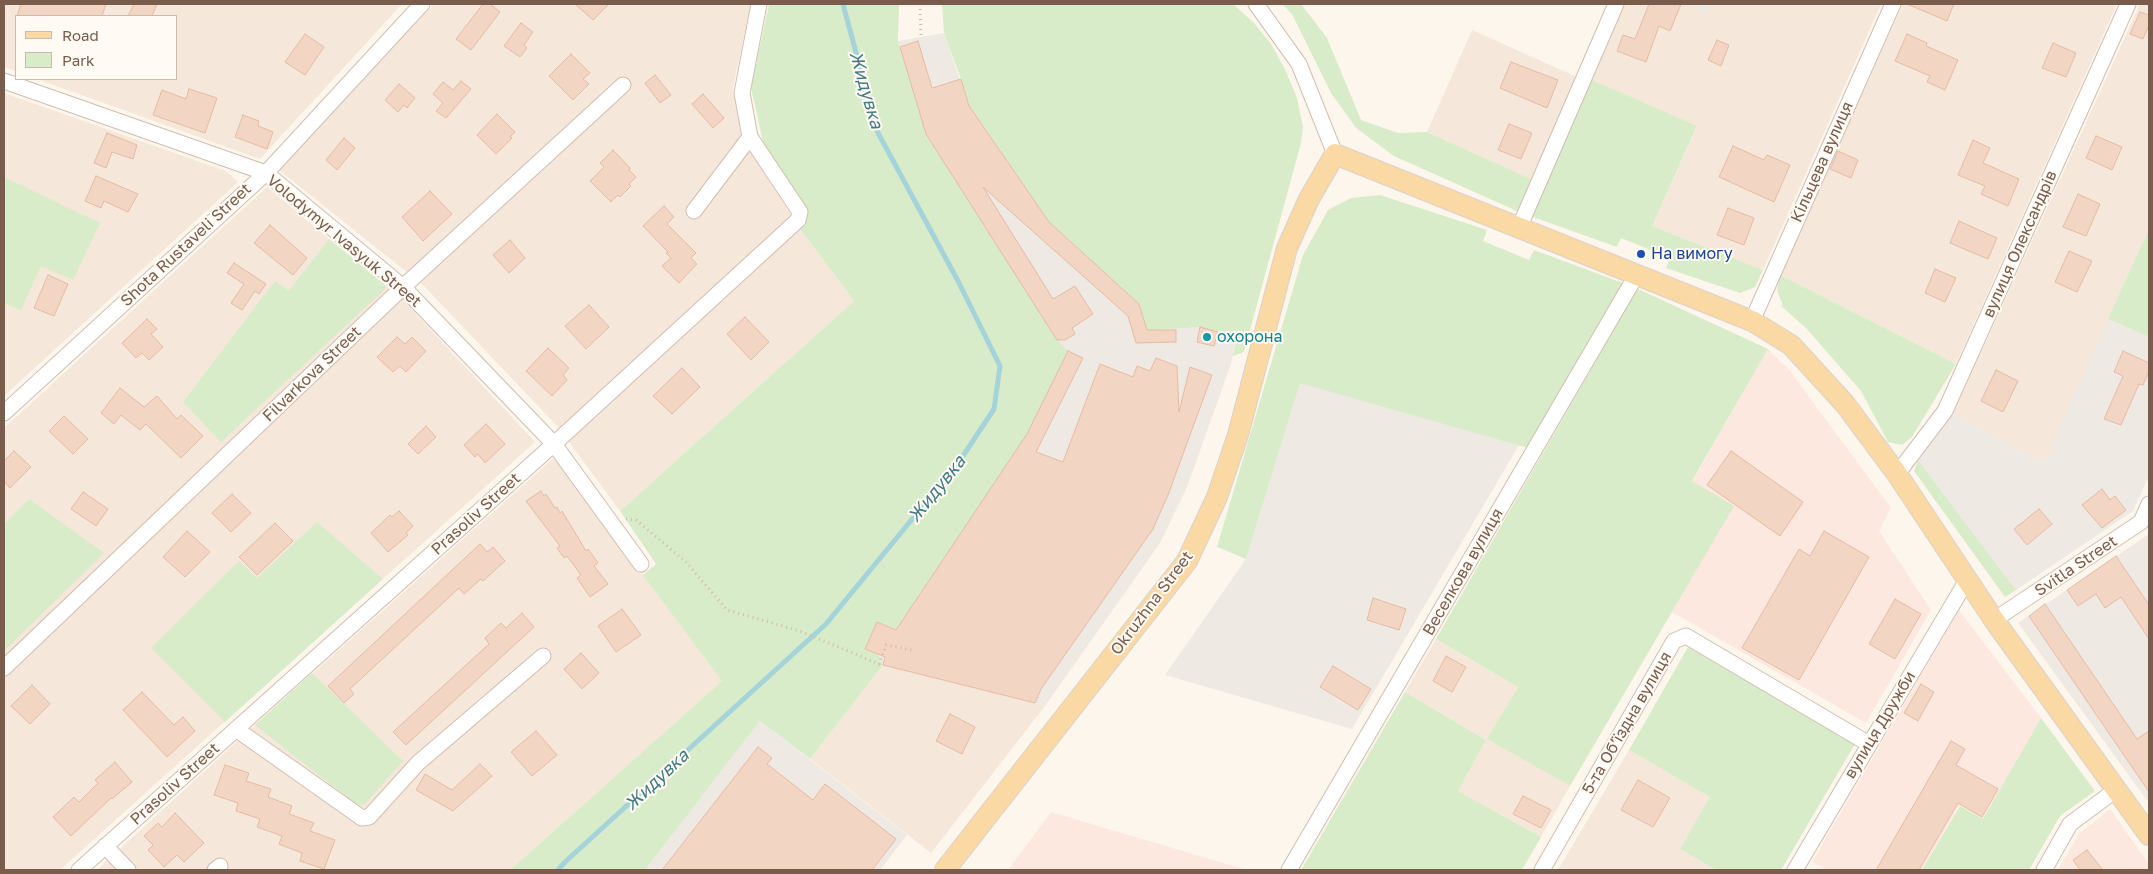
<!DOCTYPE html>
<meta charset="utf-8">
<style>
body{margin:0}
#map{position:relative;width:2153px;height:874px;overflow:hidden;background:#fdf6ec;font-family:"Golos Text",sans-serif}
canvas{display:block}
.frame{position:absolute;inset:0;border:5px solid #7a5c4d;pointer-events:none}
.legend{position:absolute;left:15px;top:15px;width:162px;height:65px;box-sizing:border-box;background:#fffaf3;border:1px solid #cabbb1;margin:0;padding:6px 9px;list-style:none;font-size:15px;color:#7a5c4d}
.legend li{display:flex;align-items:center;gap:10px;height:25px}
.legend b{width:25px;border:1px solid #cabbb1}
</style>
<div id="map">
<canvas width="2153" height="874"></canvas>
<div class="frame"></div>
<ul class="legend">
<li><b style="height:6px;background:#fbd9a5"></b>Road</li>
<li><b style="height:14px;background:#d8ecc9"></b>Park</li>
</ul>
</div>
<script>
const g = document.querySelector('canvas').getContext('2d');
g.lineJoin = 'round';
function fillPath(path, color) {
  g.fillStyle = color;
  g.fill(path, 'evenodd');
}
function poly(rows) {
  const path = new Path2D();
  for (const r of rows) {
    path.moveTo(r[0], r[1]);
    for (let i = 2; i < r.length; i += 2) path.lineTo(r[i], r[i + 1]);
  }
  return path;
}
function strokePath(path, color, width, dash) {
  g.strokeStyle = color;
  g.lineWidth = width;
  g.lineCap = dash ? 'butt' : 'round';
  g.setLineDash(dash || []);
  g.stroke(path);
}
function drawText(font, color, halo, rows, align = 'center') {
  g.font = font + ' "Golos Text",sans-serif';
  g.lineWidth = 4;
  g.setLineDash([]);
  g.textBaseline = 'middle';
  g.strokeStyle = halo;
  g.fillStyle = color;
  for (const [text, x, y, turn = 0] of rows) {
    g.save();
    g.translate(x, y);
    g.rotate((+turn || 0) * Math.PI / 180);
    g.textAlign = isNaN(turn) ? turn : align;
    if (halo) g.strokeText(text, 0, 0);
    g.fillText(text, 0, 0);
    g.restore();
  }
}
const residential = poly([
 [4,4,402,4,260,159,37,79,176,79,176,16,16,16,16,71,4,67],
 [434,4,751,4,733,87,741,137,800,229,854,301,620,511,558,427,424,286,279,170],
 [1624,4,1685,4,1707,13,1712,4,1881,4,1763,270,1652,226,1697,127,1590,79],
 [1903,4,2117,4,1956,364,1780,275],
 [2140,4,2149,4,2149,229,2044,464,1953,414],
 [1472,30,1577,77,1531,179,1427,132],
 [4,93,226,171,238,182,4,396],
 [267,187,403,300,535,442,60,870,4,870,4,428],
 [556,456,722,681,510,870,97,870,255,725],
 [1436,639,1518,687,1488,739,1570,786,1541,837,1458,791,1486,740,1405,692],
 [883,665,1045,706,931,853,810,759],
 [1629,750,1711,797,1680,849,1716,870,1558,870]
]);
const commercial = poly([
 [1768,349,1790,371,1891,508,1879,531,1931,610,1866,723,1672,612,1733,506,1692,482],
 [1959,610,2041,718,1983,819,1959,806,1922,870,1827,870,1812,862],
 [2110,809,2149,864,2149,870,2058,870,2079,834],
 [1051,812,1247,870,1008,870]
]);
const industrial = poly([
 [1685,4,1712,4,1707,14],
 [944,33,969,106,1049,222,1139,304,1147,331,1200,327,1237,337,1231,364,1187,487,1160,543,1045,706,883,665,879,655,865,649,877,622,891,628,1067,351,1060,343,926,134,898,41],
 [2108,319,2149,337,2149,476,2133,511,2016,590,1918,460,1953,414,2044,464],
 [1300,382,1519,445,1352,729,1165,675,1246,559],
 [2149,534,2149,803,2018,623],
 [760,721,907,835,880,870,645,870]
]);
const green = poly([
 [769,4,899,4,898,41,927,134,1060,343,1068,351,1027,434,896,629,877,622,865,649,879,655,883,665,810,759,760,721,645,870,510,870,722,681,643,575,656,564,620,511,854,301,800,229,805,224,807,214,763,142,751,88],
 [942,4,1233,4,1254,23,1271,44,1285,69,1297,98,1303,127,1301,143,1244,352,1233,356,1237,337,1200,327,1147,331,1139,304,1049,222,969,106,961,79,944,33],
 [1282,4,1301,4,1327,38,1361,120,1398,133,1427,132,1531,179,1519,212,1394,156,1356,128,1331,93,1292,14],
 [1590,79,1697,126,1652,226,1763,270,1755,287,1740,293,1666,268,1670,258,1621,238,1617,247,1530,216],
 [4,177,100,223,73,280,41,266,21,310,4,303],
 [1380,195,1487,230,1483,241,1529,260,1534,250,1623,283,1528,448,1300,383,1246,559,1217,547,1303,255,1328,210,1351,198],
 [2149,229,2149,337,2108,319],
 [329,239,387,287,221,442,183,402,275,281,289,291],
 [1780,275,1956,364,1912,437,1902,445,1888,442,1861,391,1806,328,1780,305,1783,306,1777,290],
 [1636,288,1768,349,1692,481,1734,506,1570,786,1487,739,1518,687,1436,639,1627,307],
 [1918,460,2016,590,2005,597,1914,471],
 [29,499,104,553,4,651,4,524],
 [317,522,383,579,225,722,151,648,239,561,257,578],
 [1688,647,1855,744,1781,870,1716,870,1680,849,1710,797,1629,750],
 [312,673,403,761,364,805,357,805,255,725],
 [1405,692,1486,740,1458,791,1541,837,1522,870,1301,870],
 [2041,718,2095,791,2060,816,2029,870,1922,870,1960,806,1983,819]
]);
const stream = poly([
 [558,870,565,862,826,624,959,462,994,409,1000,366,958,281,877,131,843,4]
]);
const building = poly([
 [21,4,106,4,102,16,17,16,21,4],
 [134,4,157,4,152,16,128,16,134,4],
 [483,4,490,4,500,12,471,50,456,39,483,4],
 [575,4,609,4,593,20,575,4],
 [1649,4,1681,4,1670,31,1659,26,1646,62,1617,51,1623,35,1635,39,1649,4],
 [1907,4,1954,4,1947,21,1907,4],
 [2140,12,2149,15,2149,25,2143,39,2130,34,2140,12],
 [521,23,533,32,524,45,527,48,520,57,504,46,521,23],
 [305,34,324,47,305,75,285,62,305,34],
 [1907,34,1927,43,1926,46,1958,60,1945,90,1927,82,1930,76,1895,61,1907,34],
 [1717,40,1729,45,1721,66,1708,60,1717,40],
 [918,41,932,88,961,79,969,106,1049,222,1139,304,1147,330,1176,330,1176,342,1136,343,1128,316,983,187,1053,299,1075,286,1093,314,1072,328,1075,334,1065,340,1057,340,926,134,900,47,918,41],
 [2053,43,2076,53,2066,77,2042,68,2053,43],
 [571,54,590,73,583,79,589,84,573,100,549,76,571,54],
 [1511,62,1558,80,1547,108,1500,88,1511,62],
 [655,75,671,95,660,103,645,83,655,75],
 [461,81,471,89,446,118,436,111,443,103,433,94,443,82,453,90,461,81],
 [399,84,415,98,407,108,404,105,398,112,385,100,399,84],
 [189,89,217,98,205,133,153,115,162,90,186,99,189,89],
 [703,94,724,118,713,128,692,104,703,94],
 [497,114,515,132,510,137,512,138,496,154,477,135,497,114],
 [243,115,259,121,258,126,273,132,267,149,235,137,243,115],
 [1509,124,1532,133,1521,159,1498,150,1509,124],
 [107,133,137,145,133,159,112,152,106,168,94,163,107,133],
 [2096,136,2122,147,2112,170,2086,158,2096,136],
 [344,138,355,148,337,170,326,160,344,138],
 [1973,140,1990,148,1983,163,2019,179,2008,206,1981,194,1985,186,1958,175,1973,140],
 [1733,146,1764,160,1767,155,1790,165,1774,202,1719,177,1733,146],
 [613,150,630,168,629,170,636,177,629,184,631,186,620,197,618,195,611,202,590,181,604,167,600,163,613,150],
 [1838,151,1858,160,1851,178,1830,169,1838,151],
 [96,176,138,194,128,212,104,201,101,208,85,201,96,176],
 [430,191,452,214,423,241,402,217,430,191],
 [2078,194,2100,204,2086,236,2063,227,2078,194],
 [664,206,674,217,667,224,696,253,691,258,697,264,679,283,662,266,671,258,666,253,668,252,643,226,664,206],
 [1728,208,1754,218,1744,245,1717,235,1728,208],
 [1959,221,1997,238,1988,259,1950,243,1959,221],
 [270,225,307,258,293,275,254,243,270,225],
 [510,240,525,258,509,273,493,255,510,240],
 [2069,251,2092,261,2077,292,2055,282,2069,251],
 [234,263,266,284,259,294,255,291,242,310,231,303,244,284,227,273,234,263],
 [1935,269,1956,278,1945,302,1925,293,1935,269],
 [48,275,68,284,54,316,34,308,48,275],
 [589,305,609,327,586,349,565,326,589,305],
 [745,317,769,342,751,360,727,334,745,317],
 [147,319,157,329,151,334,163,347,149,360,142,353,136,358,122,343,147,319],
 [1200,327,1218,332,1214,346,1197,342,1200,327],
 [397,337,405,344,412,337,426,351,406,372,400,366,393,372,377,357,397,337],
 [548,348,569,368,563,375,567,380,552,396,526,371,548,348],
 [1068,351,1083,358,1036,452,1063,462,1100,364,1133,377,1137,366,1150,371,1156,358,1177,366,1179,412,1190,367,1212,375,1168,495,1153,529,1041,689,1035,703,883,665,885,657,865,649,877,622,896,630,1027,434,1068,351],
 [2123,351,2149,363,2149,371,2143,385,2139,384,2121,425,2104,419,2123,376,2114,372,2123,351],
 [682,368,700,387,672,414,653,396,682,368],
 [1996,370,2018,381,2003,412,1981,401,1996,370],
 [120,388,144,407,157,396,177,419,181,415,203,436,181,458,146,424,140,430,121,415,114,424,101,413,120,388],
 [64,416,88,439,73,454,49,431,64,416],
 [486,424,505,444,485,463,478,454,475,457,464,445,486,424],
 [426,426,436,437,418,454,408,444,426,426],
 [14,451,31,467,10,488,4,481,4,461,14,451],
 [1731,451,1803,502,1780,536,1707,485,1731,451],
 [2102,489,2110,500,2115,496,2126,510,2102,528,2082,505,2102,489],
 [541,491,544,496,546,494,555,508,557,507,560,513,562,511,586,551,588,549,598,563,594,566,608,584,590,597,577,578,581,575,567,556,564,558,557,548,560,546,526,501,541,491],
 [83,492,108,509,96,526,71,509,83,492],
 [232,494,251,513,231,532,212,513,232,494],
 [2039,509,2052,524,2027,545,2014,529,2039,509],
 [399,511,413,526,406,533,408,535,388,552,371,533,390,515,392,517,399,511],
 [275,523,293,541,257,575,239,557,275,523],
 [187,531,210,552,185,577,163,557,187,531],
 [1824,531,1869,557,1799,680,1742,648,1799,549,1810,556,1824,531],
 [480,544,487,552,493,547,505,561,483,581,481,579,464,594,459,588,350,689,354,694,344,703,328,686,480,544],
 [2116,556,2149,605,2149,639,2121,597,2105,608,2096,594,2078,606,2067,590,2116,556],
 [1373,598,1406,609,1399,630,1367,620,1373,598],
 [1895,599,1921,614,1895,659,1869,644,1895,599],
 [2045,604,2137,739,2149,731,2149,792,2029,616,2045,604],
 [622,609,641,635,616,652,598,626,622,609],
 [522,613,534,627,406,745,393,732,489,644,485,638,501,623,506,628,522,613],
 [581,653,599,673,582,689,564,669,581,653],
 [1446,656,1466,667,1452,692,1433,681,1446,656],
 [1333,666,1371,689,1358,710,1320,687,1333,666],
 [1921,684,1934,692,1918,721,1904,713,1921,684],
 [32,685,50,704,30,724,11,706,32,685],
 [142,692,174,725,183,717,195,731,167,757,123,710,142,692],
 [950,714,975,727,962,754,936,741,950,714],
 [536,731,557,755,532,776,511,752,536,731],
 [1951,741,1965,749,1956,765,1998,789,1982,817,1958,803,1919,870,1876,870,1951,741],
 [758,747,772,758,767,764,813,800,825,784,896,839,872,870,662,870,758,747],
 [115,762,132,782,112,799,111,798,71,836,53,817,74,797,79,802,98,783,95,780,115,762],
 [480,764,492,776,453,811,416,790,425,774,452,790,480,764],
 [225,765,249,773,246,781,271,789,268,797,292,806,289,814,314,823,310,831,335,840,324,869,300,861,302,853,279,844,282,836,257,827,260,819,236,811,238,803,214,795,225,765],
 [1638,780,1670,798,1653,827,1621,810,1638,780],
 [1523,796,1551,810,1541,828,1513,814,1523,796],
 [175,813,204,843,184,862,177,855,164,867,148,850,153,845,144,836,158,823,162,827,175,813],
 [2087,850,2103,870,2080,870,2073,860,2087,850]
]);
const path = poly([
 [920,4,921,35],
 [626,519,636,520,686,562,727,610,800,631,879,664,886,645,912,650]
]);
const minor = poly([
 [1256,4,1299,64,1335,154],
 [4,81,266,173,403,287,554,444,641,564],
 [694,211,750,137],
 [1519,228,1616,4],
 [1752,321,1893,4],
 [4,413,266,173,422,4],
 [1897,474,1945,411,2128,4],
 [1994,620,2141,522,2149,504],
 [4,668,403,287,623,85],
 [236,729,362,818,369,817,418,763,543,656],
 [105,846,128,870],
 [79,870,554,444,798,220,800,212,750,137,742,93,759,4],
 [215,870,220,866],
 [1289,870,1637,274],
 [1542,870,1674,641,1686,636,1869,744],
 [1795,870,1967,580],
 [2044,870,2070,824,2117,789]
]);
const major = poly([
 [945,870,1187,561,1217,497,1238,435,1287,248,1309,199,1335,154,1752,321,1791,345,1845,404,1897,474,1994,620,2149,835]
]);
const markers = [
 [1641,254,5,"#1a4fb4"],
 [1207,337,5,"#0f9aa8"]
];
const streetNames = [
 ["Кільцева вулиця",1822,162,-66],
 ["Volodymyr Ivasyuk Street",344,241,40],
 ["вулиця Олександрів",2020,244,-66],
 ["Shota Rustaveli Street",186,245,-43],
 ["Filvarkova Street",312,374,-44],
 ["Prasoliv Street",476,514,-42],
 ["Svitla Street",2076,566,-34],
 ["Веселкова вулиця",1463,572,-60],
 ["Okruzhna Street",1152,603,-53],
 ["5-та Обʼїздна вулиця",1627,723,-60],
 ["вулиця Дружби",1880,725,-59],
 ["Prasoliv Street",175,784,-42]
];
const transitNames = [
 ["На вимогу",1651,254]
];
const cultureNames = [
 ["охорона",1217,337]
];
const waterNames = [
 ["Жидувка",866,90,74],
 ["Жидувка",937,489,-51],
 ["Жидувка",657,780,-43]
];
fillPath(residential, '#f5e8da');
fillPath(commercial, '#fde8e0');
fillPath(industrial, '#efe9e4');
fillPath(green, '#d8ecc9');
strokePath(stream, '#a5d3da', 5);
fillPath(building, '#f3d5c3');
strokePath(building, '#e6bba3', 1);
strokePath(minor, '#d1beb0', 17);
strokePath(major, '#dad1cd', 22);
strokePath(path, '#d9b8a5', 3, [1, 4]);
strokePath(minor, '#fff', 15);
strokePath(major, '#fbd9a5', 20);
for (const [x, y, r, color] of markers) {
  const dot = new Path2D();
  dot.arc(x, y, r, 0, 2 * Math.PI);
  g.fillStyle = color;
  g.fill(dot);
  strokePath(dot, '#fffaf3', 2);
}
drawText('16px', '#7a5c4d', '#fffaf3', streetNames);
drawText('16px', '#164399', '#fffaf3', transitNames, 'left');
drawText('16px', '#0d838f', '#fffaf3', cultureNames, 'left');
drawText('italic 18px', '#437c86', '#fffaf3', waterNames);
</script>
